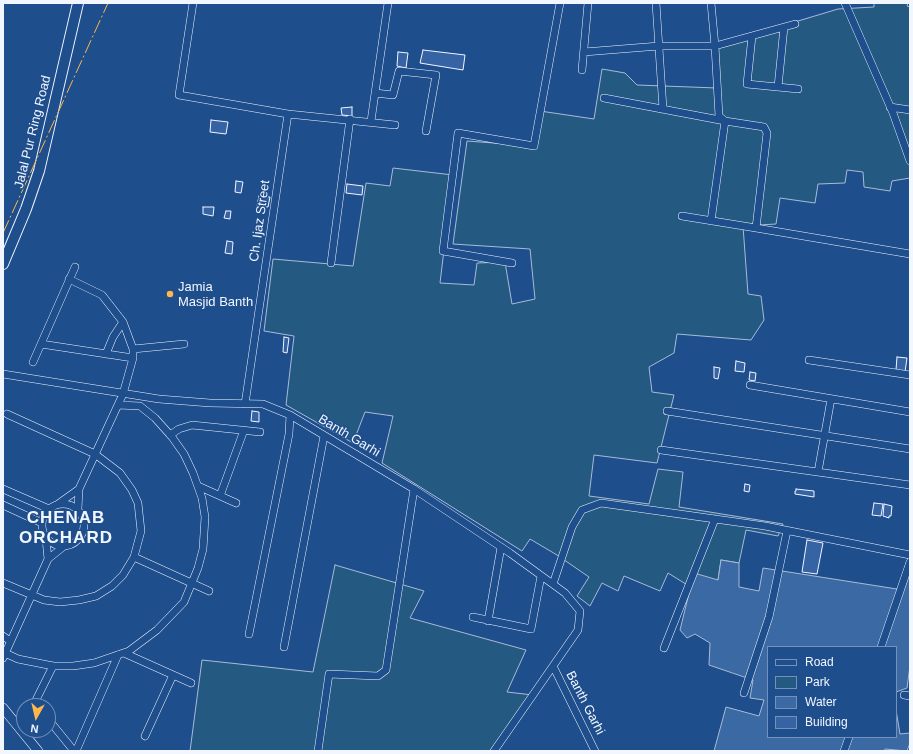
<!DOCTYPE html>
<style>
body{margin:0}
#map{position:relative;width:913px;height:754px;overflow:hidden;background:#1f4e8c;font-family:Arial,sans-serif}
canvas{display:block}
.frame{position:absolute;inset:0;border:4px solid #f2f6ff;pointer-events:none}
.legend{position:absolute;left:767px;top:646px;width:130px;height:92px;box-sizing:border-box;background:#1f4e8c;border:1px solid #7391ba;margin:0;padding:5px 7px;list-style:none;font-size:12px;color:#f2f6ff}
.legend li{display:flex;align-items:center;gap:8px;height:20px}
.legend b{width:20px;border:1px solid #7391ba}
.north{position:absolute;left:16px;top:698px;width:40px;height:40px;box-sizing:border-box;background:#1f4e8c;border:1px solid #7391ba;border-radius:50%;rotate:188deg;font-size:11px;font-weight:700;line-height:16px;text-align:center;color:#f2f6ff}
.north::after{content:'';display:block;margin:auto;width:14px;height:18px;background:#ffb74d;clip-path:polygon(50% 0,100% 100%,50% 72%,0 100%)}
</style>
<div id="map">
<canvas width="913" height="754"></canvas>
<div class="frame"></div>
<ul class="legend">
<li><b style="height:5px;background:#1f4e8c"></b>Road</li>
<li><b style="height:11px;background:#245a82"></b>Park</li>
<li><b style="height:11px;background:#3b69a3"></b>Water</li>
<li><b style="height:11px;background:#3563a3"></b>Building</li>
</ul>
<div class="north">N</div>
</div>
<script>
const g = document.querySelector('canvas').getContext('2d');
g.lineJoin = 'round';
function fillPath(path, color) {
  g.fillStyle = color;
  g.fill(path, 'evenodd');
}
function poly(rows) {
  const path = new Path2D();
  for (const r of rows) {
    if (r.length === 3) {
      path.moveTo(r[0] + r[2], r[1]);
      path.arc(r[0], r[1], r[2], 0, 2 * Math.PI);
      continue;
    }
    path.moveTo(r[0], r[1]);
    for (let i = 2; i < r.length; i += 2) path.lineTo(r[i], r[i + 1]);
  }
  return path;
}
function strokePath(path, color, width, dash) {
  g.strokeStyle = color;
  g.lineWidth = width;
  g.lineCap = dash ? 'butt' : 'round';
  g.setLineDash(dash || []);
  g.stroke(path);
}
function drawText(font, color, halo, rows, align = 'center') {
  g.font = font + ' Arial,sans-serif';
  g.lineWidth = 3;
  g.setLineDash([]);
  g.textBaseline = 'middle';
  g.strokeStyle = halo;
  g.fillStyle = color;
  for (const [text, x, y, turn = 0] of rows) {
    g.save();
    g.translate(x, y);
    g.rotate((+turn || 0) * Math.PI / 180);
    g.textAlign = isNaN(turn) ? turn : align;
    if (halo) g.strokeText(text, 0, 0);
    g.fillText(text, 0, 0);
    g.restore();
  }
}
const green = poly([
 [874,3,908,3,907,6,910,7,910,178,892,181,890,191,864,187,863,172,847,170,845,183,818,184,815,203,780,198,776,224,743,226,748,294,761,296,764,320,751,340,677,334,674,353,649,367,652,392,674,395,657,463,594,455,589,496,649,504,658,469,683,472,679,507,783,524,778,536,746,530,739,563,721,560,718,580,689,586,668,573,660,591,624,576,618,591,602,583,590,606,577,596,589,577,557,555,530,539,522,551,382,463,393,416,365,412,353,443,286,405,294,336,264,331,273,259,353,266,366,183,390,186,393,168,453,175,440,283,474,285,477,263,505,262,512,304,535,299,530,249,453,244,467,141,534,146,540,111,594,119,602,69,625,73,637,85,717,88,715,46,838,9,874,7,874,3],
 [335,565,424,591,410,618,526,650,507,692,533,695,493,751,190,751,202,660,313,672,335,565]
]);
const water = poly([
 [721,560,739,563,739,587,759,591,763,568,897,589,910,571,910,666,907,688,896,692,896,647,768,647,768,737,896,737,896,710,900,734,910,733,910,743,907,751,885,749,884,751,714,751,726,707,759,716,764,700,750,698,753,680,709,665,710,643,695,634,687,638,680,630,694,573,718,580,721,560]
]);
const building = poly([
 [423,50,465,55,463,70,420,63,423,50],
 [398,52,408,53,406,68,397,66,398,52],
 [352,107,352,116,342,115,341,108,352,107],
 [211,120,228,122,226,134,210,132,211,120],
 [236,181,243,182,241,193,235,192,236,181],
 [347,184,363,186,362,195,346,193,347,184],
 [259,196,270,197,268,207,257,206,259,196],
 [203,207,214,207,213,216,203,214,203,207],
 [226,211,231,211,230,219,224,218,226,211],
 [227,241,233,242,232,254,225,253,227,241],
 [284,337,289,338,287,353,283,352,284,337],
 [897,357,907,358,905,372,896,370,897,357],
 [736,361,745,363,744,372,735,371,736,361],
 [714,367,720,368,718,379,714,378,714,367],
 [750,372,756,373,755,381,749,380,750,372],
 [252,411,259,412,259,422,251,421,252,411],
 [745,484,750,485,749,492,744,491,745,484],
 [796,489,814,491,814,497,795,494,795,491,796,491,796,489],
 [874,503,883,504,881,516,872,515,874,503],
 [884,504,892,506,891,516,889,516,889,518,883,516,884,504],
 [807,540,823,543,817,574,802,572,807,540]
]);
const minor = poly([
 [193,3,179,95,288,114,395,125],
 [656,3,663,109],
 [711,3,715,46,719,116,725,121,764,127,767,133,756,228,910,254],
 [845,3,893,113,910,161],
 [752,36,747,84,798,89],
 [584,52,659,46,715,46,795,24],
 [582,70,588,3],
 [778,87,784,27],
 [375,93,393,95,399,71,436,75,426,131],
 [604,98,725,121,711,221],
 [890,107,910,110],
 [371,121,388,3],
 [682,216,756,228],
 [331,263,350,119],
 [512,263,443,251,458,133,534,146,560,3],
 [69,279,102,295,123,322,133,349,133,358,123,394,79,489,78,509],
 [41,344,133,358],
 [133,349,184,344],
 [106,354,113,337,123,322],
 [809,360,910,375],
 [33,362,75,267],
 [3,374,159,399,210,403,263,404,290,415,414,489,510,553,565,593,580,611,578,630,494,751],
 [750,385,910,412],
 [245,404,288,114],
 [667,411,910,449],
 [170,435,179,429,192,425,260,432],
 [661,450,910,485],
 [818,472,831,399],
 [198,486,236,503],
 [3,489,49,509],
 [220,496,244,430],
 [63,525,21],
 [58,504,79,489],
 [3,505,42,523],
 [46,539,48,559],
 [134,557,209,591],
 [3,583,44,600,60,602,79,600,96,596,112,586,123,575,134,557,141,531,138,503,132,490,120,473,95,454,7,414],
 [553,584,572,527,582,510,601,503,765,526,910,555],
 [473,617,531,629,541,576],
 [488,621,501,547],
 [249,634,289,434,290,415],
 [3,636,10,641],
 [284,647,324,436],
 [881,647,910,562],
 [664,648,715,519],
 [5,653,18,659,53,666,73,666,94,663,129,651,157,630,184,602,198,568,203,549,205,517,202,498,193,473,184,454,172,437,155,418,140,406,118,405],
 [124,653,191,683],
 [3,658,48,559,63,547],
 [553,666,595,751],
 [744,693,769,617,787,531],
 [904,695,910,696],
 [38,706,35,702,53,666],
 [48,719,74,751],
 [145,736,173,675],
 [76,751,118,655],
 [318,751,329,674,378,676,386,670,414,489],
 [844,751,849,737]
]);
const tertiary = poly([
 [3,708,38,751]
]);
const secondary = poly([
 [3,264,26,209,39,171,78,3]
]);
const power = poly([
 [3,233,108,3]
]);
const markers = [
 [170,294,4,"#ffb74d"]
];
const streetNames = [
 ["Jalal Pur Ring Road",33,132,-76],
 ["Ch. Ijaz Street",260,221,-82],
 ["Banth Garhi",349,436,31],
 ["Banth Garhi",585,703,63]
];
const poiNames = [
 ["Jamia",178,287],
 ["Masjid Banth",178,302]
];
const districtNames = [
 ["CHENAB",66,518],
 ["ORCHARD",66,538]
];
fillPath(green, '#245a82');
strokePath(green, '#a8bbd7', 1);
fillPath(water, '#3b69a3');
strokePath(water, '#a8bbd7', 1);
fillPath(building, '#3563a3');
strokePath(building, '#f2f6ff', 1);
strokePath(minor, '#f2f6ff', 8);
strokePath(tertiary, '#f2f6ff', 10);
strokePath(secondary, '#f2f6ff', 12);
strokePath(minor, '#1f4e8c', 7);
strokePath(tertiary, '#1f4e8c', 9);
strokePath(secondary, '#1f4e8c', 10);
strokePath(power, '#ffb74d', 1, [14, 3, 2, 3]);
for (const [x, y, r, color] of markers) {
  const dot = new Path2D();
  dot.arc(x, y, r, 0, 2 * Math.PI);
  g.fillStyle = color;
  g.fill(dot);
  strokePath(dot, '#1f4e8c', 1.5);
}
drawText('13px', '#f2f6ff', '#1f4e8c', streetNames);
drawText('13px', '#f2f6ff', '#1f4e8c', poiNames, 'left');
g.letterSpacing = '1px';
drawText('bold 17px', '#f2f6ff', '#1f4e8c', districtNames);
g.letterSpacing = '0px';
</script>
